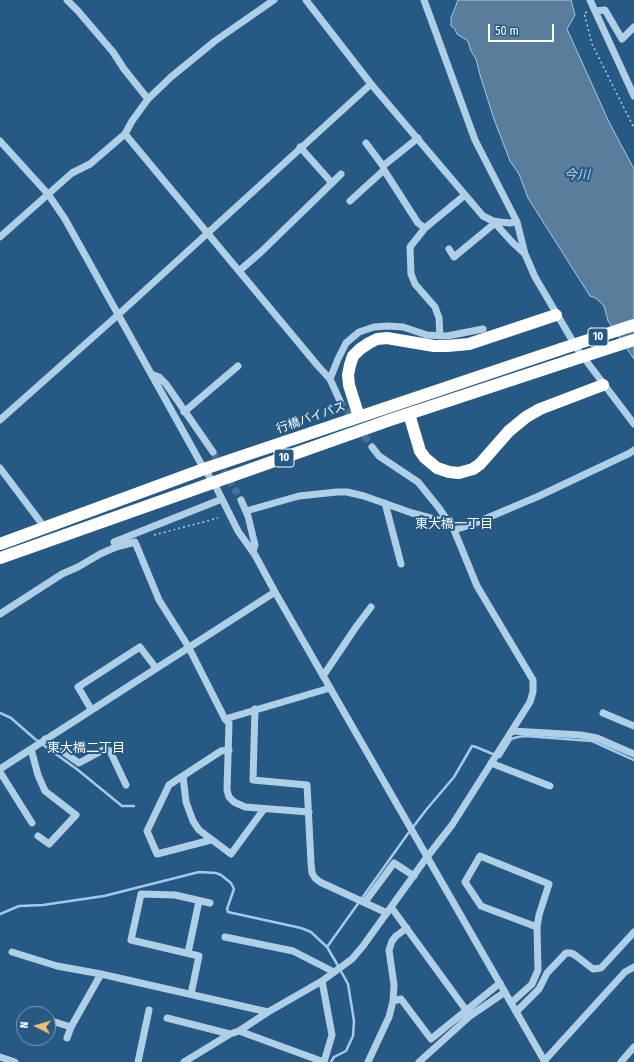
<!DOCTYPE html>
<meta charset="utf-8">
<style>
body{margin:0}
#map{position:relative;width:634px;height:1062px;overflow:hidden;background:#265983;font-family:"Fira Sans Condensed",sans-serif}
canvas{display:block}
.north{position:absolute;left:16px;top:1006px;width:40px;height:40px;box-sizing:border-box;background:#265983;border:1px solid #7d9bb5;border-radius:50%;rotate:275deg;font-size:11px;font-weight:700;line-height:16px;text-align:center;color:#fff}
.north::after{content:'';display:block;margin:auto;width:14px;height:18px;background:#f0be74;clip-path:polygon(50% 0,100% 100%,50% 72%,0 100%)}
.scale{position:absolute;left:488px;top:24px;width:66px;height:18px;box-sizing:border-box;border:2px solid #fff;border-top:0;padding-left:5px;font-size:12px;line-height:14px;white-space:nowrap;color:#fff;-webkit-text-stroke:3px #265983;paint-order:stroke}
</style>
<div id="map">
<canvas width="634" height="1062"></canvas>
<div class="north">N</div>
<div class="scale">50 m</div>
</div>
<script>
const g = document.querySelector('canvas').getContext('2d');
g.lineJoin = 'round';
function fillPath(path, color) {
  g.fillStyle = color;
  g.fill(path, 'evenodd');
}
function poly(rows) {
  const path = new Path2D();
  for (const r of rows) {
    path.moveTo(r[0], r[1]);
    for (let i = 2; i < r.length; i += 2) path.lineTo(r[i], r[i + 1]);
  }
  return path;
}
function strokePath(path, color, width, dash) {
  g.strokeStyle = color;
  g.lineWidth = width;
  g.lineCap = dash ? 'butt' : 'round';
  g.setLineDash(dash || []);
  g.stroke(path);
}
function drawText(font, color, halo, rows, align = 'center') {
  g.font = font + ' "Fira Sans Condensed","Noto Sans JP",sans-serif';
  g.lineWidth = 4;
  g.setLineDash([]);
  g.textBaseline = 'middle';
  g.strokeStyle = halo;
  g.fillStyle = color;
  for (const [text, x, y, turn = 0] of rows) {
    g.save();
    g.translate(x, y);
    g.rotate((+turn || 0) * Math.PI / 180);
    g.textAlign = isNaN(turn) ? turn : align;
    if (halo) g.strokeText(text, 0, 0);
    g.fillText(text, 0, 0);
    g.restore();
  }
}
const water = poly([
 [458,0,571,0,575,15,567,29,609,122,634,169,634,359,608,321,604,306,596,298,590,296,528,198,519,174,510,161,494,119,480,75,476,59,471,51,468,41,457,34,455,29,451,26,451,18,458,0]
]);
const stream = poly([
 [0,713,11,718,35,739,78,770,122,806,134,806],
 [0,914,19,906,43,905,104,896,199,872,216,873,221,875,231,883,234,889,227,909,228,912,301,928,311,932,327,947,337,964,348,984,354,1021,353,1036,346,1051,334,1057,331,1062],
 [327,947,407,835,426,810,454,777,472,746,476,747,500,757,511,739,518,737,525,736,592,741,634,760]
]);
const minorTunnel = poly([
 [340,401,372,447],
 [213,452,241,500]
]);
const path = poly([
 [587,12,584,13,592,44,634,128],
 [154,535,218,518]
]);
const minor = poly([
 [67,0,78,11,113,52,124,69,148,99],
 [306,0,371,84,483,216,493,221,500,222,510,223,517,222],
 [424,0,475,140,517,222,525,254,535,277,578,350,634,424],
 [590,0,634,96],
 [595,11,605,10,622,39,634,27],
 [125,134,318,366,330,379,340,401],
 [0,141,48,194,65,219,204,469,214,483,238,531,255,555,275,592,545,1062],
 [366,143,383,166,418,138],
 [300,147,332,183,341,174],
 [384,170,418,223,425,228,465,195],
 [350,201,384,170,383,166],
 [493,221,512,242,525,254],
 [425,228,410,247,411,274,415,284,435,307,439,318,440,336],
 [0,237,72,173,90,164,125,134,132,121,148,99,171,77,215,41,274,0],
 [449,249,454,257,495,223],
 [239,271,261,252,332,183],
 [151,374,159,377,166,384,213,452],
 [330,379,338,359,346,343,359,332,374,327,388,326,403,327,427,335,447,336,483,329],
 [184,412,238,366],
 [0,420,119,314,371,84],
 [0,468,45,528],
 [241,500,248,516,255,545,253,552],
 [385,503,401,564],
 [246,511,299,496,337,492,347,492,364,496,412,513,438,520,447,520],
 [454,530,473,524,539,496,630,453,634,450],
 [116,547,114,542,222,499],
 [0,614,62,574,78,567,100,554,116,547,135,542,159,600,188,646,225,719,330,688],
 [323,676,356,627,371,607],
 [91,709,78,687,140,647,156,668],
 [255,709,253,780,307,785,311,863,312,873,315,878,320,882,387,913],
 [603,713,634,726],
 [225,719,229,723,227,790,229,797,234,802,245,807,309,812],
 [512,731,581,735,597,738,634,754],
 [45,739,79,763,105,749,110,751,126,785],
 [31,749,38,775,45,791,76,815,49,844,38,836],
 [491,763,550,786],
 [0,769,275,592],
 [0,772,32,823],
 [183,776,186,802,193,821,199,830,231,854,264,809],
 [211,840,157,854,147,831,169,785,221,751,229,750],
 [365,902,394,863,414,876],
 [391,907,466,1010],
 [225,937,293,951,334,972],
 [12,952,57,966,101,974,268,1012],
 [188,953,199,901],
 [191,994,199,956,131,940,141,894,175,895,210,903],
 [393,1001,401,999,431,1039,500,983],
 [511,1003,532,984,538,970,537,927,481,906,465,882,480,856,549,884,539,915,537,927],
 [516,1012,539,989,547,973,566,953,571,953,575,955,593,969,601,968,634,932],
 [167,1018,230,1034],
 [48,1020,71,1027],
 [239,1031,324,1062,332,1035,322,981],
 [67,1038,71,1027,101,974],
 [0,1057,15,1062],
 [544,1061,625,972,634,967],
 [138,1062,149,1010],
 [184,1062,230,1034,239,1031,268,1012,322,981,352,959,363,946,427,857,452,825,530,702,533,692,533,680,477,586,454,530,439,508,418,482,379,456,372,447],
 [368,1062,389,1017,393,1001,394,985,389,950,392,941,396,936,407,928],
 [419,1062,470,1016,505,992],
 [621,1062,634,1047]
]);
const highway = poly([
 [409,414,420,451,425,458,437,468,449,472,459,473,473,469,480,464,509,431,526,417,540,409,603,385],
 [359,417,349,385,348,375,350,365,353,356,360,349,369,343,377,339,387,338,434,346,447,346,469,344,556,315],
 [0,544,204,469,561,349],
 [0,558,390,420,569,361]
]);
const highwayBridge = poly([
 [561,349,634,325],
 [569,361,634,340]
]);
const shields = [
 [598,337,20],
 [284,458,20]
];
const shieldNames = [
 ["10",598,337],
 ["10",284,458]
];
const streetNames = [
 ["行橋バイパス",311,418,-19]
];
const waterNames = [
 ["今川",577,175]
];
const neighbourhoodNames = [
 ["東大橋一丁目",454,524],
 ["東大橋二丁目",86,748]
];
fillPath(water, '#597d9a');
strokePath(water, '#a3cbe8', 1);
strokePath(stream, '#a3cbe8', 2.5);
strokePath(minorTunnel, '#477296', 7, [7, 3.5]);
strokePath(path, '#afcfe7', 1.5, [2, 3]);
strokePath(minor, '#afcfe7', 7);
strokePath(highway, '#fff', 12);
strokePath(highwayBridge, '#fff', 12);
for (const [x, y, w] of shields) {
  const box = new Path2D();
  box.roundRect(x - w / 2, y - 9, w, 18, 3);
  g.fillStyle = '#265983';
  g.fill(box);
  strokePath(box, '#fff', 1);
}
drawText('bold 11px', '#fff', null, shieldNames);
drawText('12px', '#fff', '#265983', streetNames);
drawText('italic 13px', '#bad8ef', '#265983', waterNames);
drawText('13px', '#fff', '#265983', neighbourhoodNames);
</script>
